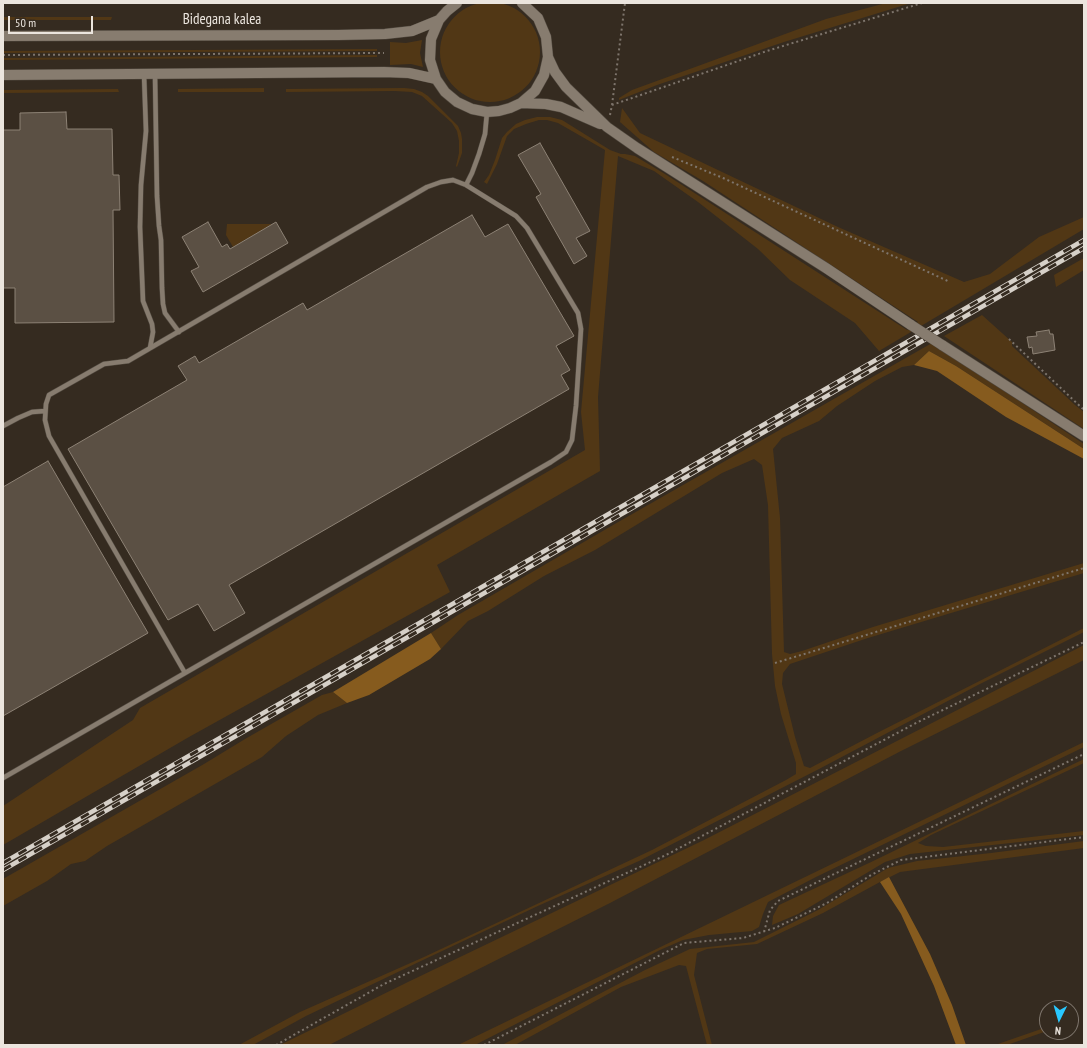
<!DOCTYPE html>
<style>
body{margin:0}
#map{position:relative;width:1087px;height:1048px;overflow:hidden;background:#352b20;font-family:"PT Sans Narrow",sans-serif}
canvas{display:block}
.frame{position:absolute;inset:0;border:4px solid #ebe5de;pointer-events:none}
.north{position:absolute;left:1039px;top:1000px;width:40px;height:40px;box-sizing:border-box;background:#352b20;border:1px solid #7e756c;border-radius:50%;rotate:185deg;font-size:11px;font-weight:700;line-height:16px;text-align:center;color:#ebe5de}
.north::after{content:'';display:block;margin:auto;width:14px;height:18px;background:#29c8ff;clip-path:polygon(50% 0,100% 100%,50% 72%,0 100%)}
.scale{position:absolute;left:8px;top:16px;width:85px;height:18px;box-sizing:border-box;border:2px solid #ebe5de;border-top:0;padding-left:5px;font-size:12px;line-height:14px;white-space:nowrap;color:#ebe5de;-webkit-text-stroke:3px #352b20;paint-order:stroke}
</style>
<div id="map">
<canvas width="1087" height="1048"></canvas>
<div class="frame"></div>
<div class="north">N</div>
<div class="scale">50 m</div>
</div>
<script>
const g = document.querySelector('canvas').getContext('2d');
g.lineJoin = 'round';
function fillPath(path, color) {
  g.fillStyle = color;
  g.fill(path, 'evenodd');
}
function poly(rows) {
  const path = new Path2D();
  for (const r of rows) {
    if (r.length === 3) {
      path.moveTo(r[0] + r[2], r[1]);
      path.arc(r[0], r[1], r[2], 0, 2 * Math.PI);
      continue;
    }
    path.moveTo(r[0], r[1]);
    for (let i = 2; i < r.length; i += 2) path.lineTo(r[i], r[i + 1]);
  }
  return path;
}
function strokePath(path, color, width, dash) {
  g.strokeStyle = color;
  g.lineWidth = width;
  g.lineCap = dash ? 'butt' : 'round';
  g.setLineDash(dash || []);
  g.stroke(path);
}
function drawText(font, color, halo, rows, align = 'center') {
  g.font = font + ' "PT Sans Narrow",sans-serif';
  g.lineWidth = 4;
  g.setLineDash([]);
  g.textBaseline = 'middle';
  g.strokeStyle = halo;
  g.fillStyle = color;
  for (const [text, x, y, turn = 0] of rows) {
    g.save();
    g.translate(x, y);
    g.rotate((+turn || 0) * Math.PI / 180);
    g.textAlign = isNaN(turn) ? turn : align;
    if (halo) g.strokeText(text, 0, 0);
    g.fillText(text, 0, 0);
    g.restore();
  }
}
const green = poly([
 [490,52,50],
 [886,3,911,3,784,42,657,85,619,100,619,98,632,90,698,66,826,19],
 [3,17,112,17,111,20,3,20],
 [422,40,420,53,423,67,411,64,390,65,390,42,406,43],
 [377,49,377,51,3,53,3,51],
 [377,55,377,57,3,60,3,58],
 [264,88,264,92,178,92,178,89],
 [404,88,414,89,422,92,428,96,458,126,461,133,462,139,462,153,457,167,456,166,459,153,459,141,457,131,452,123,422,96,412,92,395,91,286,92,286,89],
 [118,89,119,92,3,93,3,90],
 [622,108,640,133,838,227,964,282,990,274,1039,237,1084,217,1084,229,879,351,855,323,790,280,758,249,698,202,654,171,618,156,598,397,600,471,437,565,450,592,189,737,3,845,3,806,133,720,140,708,585,450,581,412,605,150,558,123,547,120,539,120,526,124,514,129,507,136,497,164,487,184,484,182,489,175,495,160,502,138,507,132,516,124,525,120,537,117,550,117,562,120,610,150,621,154,625,154,635,156,665,174,907,330,918,322,703,181,654,152,620,122],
 [227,224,272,224,233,247,226,235],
 [1084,258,1084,270,1056,287,1054,275],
 [982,315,1012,342,1012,346,1075,405,1084,412,1084,429,944,336],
 [932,343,1084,444,1084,449,956,366,929,351,914,365,902,367,875,381,837,406,819,421,782,438,773,449,780,518,784,652,790,654,802,651,873,627,1084,563,1084,573,868,638,790,664,783,673,782,684,795,737,804,766,810,768,877,733,1084,628,1084,632,978,685,819,769,639,861,540,905,423,960,306,1016,253,1045,239,1045,300,1012,424,957,652,850,786,780,796,774,796,763,781,714,775,686,772,654,768,505,762,465,754,459,722,473,595,550,544,576,488,611,468,621,441,649,431,633,458,615,620,521],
 [1084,645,1084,660,901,751,610,903,441,988,329,1045,280,1045,410,981,704,840],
 [333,692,347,703,318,715,286,736,262,757,107,846,85,861,71,864,47,881,3,906,3,879,204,764,245,739,322,695],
 [1084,742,1084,747,816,877,768,902,763,914,759,927,752,931,709,935,683,940,660,950,475,1045,458,1045],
 [1084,759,1084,763,931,835,918,843,926,846,943,847,1084,831,1084,835,910,854,885,862,798,914,772,925,773,916,779,905,869,863],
 [1084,841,1084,848,900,872,880,882,823,913,757,944,707,949,697,953,694,975,712,1045,707,1045,686,966,679,965,621,987,515,1045,502,1045,645,970,690,949,754,942,818,910,888,868,917,861,991,853],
 [1047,1027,1047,1031,1007,1045,995,1045]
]);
const forest = poly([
 [929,351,956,366,1084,449,1084,459,1006,417,937,371,914,365],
 [431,633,441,649,430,659,369,695,347,703,333,692],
 [889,877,930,954,952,1005,966,1045,956,1045,934,986,901,914,880,882]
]);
const building = poly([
 [66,112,67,129,112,129,113,175,119,175,120,210,113,210,114,322,15,323,15,288,3,288,3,130,20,130,20,113,66,112],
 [540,143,590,231,576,238,587,256,574,264,536,197,541,194,518,155,540,143],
 [472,215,485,237,508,224,574,336,556,346,570,370,561,375,569,389,229,585,245,613,214,631,198,604,168,620,68,449,187,380,178,366,195,356,199,363,303,303,307,310,472,215],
 [208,222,222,247,227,244,230,249,276,222,288,243,203,292,191,271,199,267,182,237,208,222],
 [1049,330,1050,334,1053,334,1055,350,1033,354,1032,347,1029,348,1027,337,1037,336,1036,332,1049,330],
 [48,461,148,633,3,716,3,487,48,461]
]);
const path = poly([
 [3,55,384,53],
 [612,105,625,3],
 [610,115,612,105,767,51,922,3],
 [672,157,723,178,950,282],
 [1009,339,1084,410],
 [775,663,1084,568],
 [764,932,770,910,778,901,1084,754],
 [276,1045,384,984,666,855,918,722,1084,642],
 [484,1045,684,943,743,938,775,928,827,903,871,875,901,860,1084,837]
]);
const service = poly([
 [144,74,146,131,141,185,140,227,143,301,152,324,153,332,150,348],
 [155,74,157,196,159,226,161,240,162,288,163,304,165,313,179,332],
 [453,180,466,185,516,216,527,228,578,313,581,329,576,406,572,440,566,452,551,462,185,673,49,436,45,420,46,404,49,395,104,364,128,361,427,187,441,182,453,180],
 [466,185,472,173,479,154,485,134,487,112],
 [3,426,18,418,32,412,45,411],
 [3,778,185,673]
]);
const tertiary = poly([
 [457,3,447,11,439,20,431,39,430,60,436,79,445,92,457,102,472,109,487,112,499,111,510,108,521,103,535,91,544,75,548,57,546,37,538,18,522,3],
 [3,36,338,35,385,34,412,31,439,20],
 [548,57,555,72,566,87,607,127,637,148,826,268,911,325],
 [3,75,384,72,409,73,436,79],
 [521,103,546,104,561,107,600,124],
 [942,345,1084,436]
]);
const rail = poly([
 [3,863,1084,240],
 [3,870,1084,248]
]);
const tertiaryBridge = poly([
 [911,325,942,345]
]);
const streetNames = [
 ["Bidegana kalea",222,20]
];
fillPath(green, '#513715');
fillPath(forest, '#865b1e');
fillPath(building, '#5b5044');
strokePath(building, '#8d8275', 1);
strokePath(service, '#524a40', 5.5);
strokePath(tertiary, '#524a40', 11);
strokePath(path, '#7e756c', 2, [2, 3]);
strokePath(service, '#877c6f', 4.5);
strokePath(tertiary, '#877c6f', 10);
strokePath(rail, '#d6d0c8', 4.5);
strokePath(rail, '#352b20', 3, [9]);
strokePath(tertiaryBridge, '#524a40', 11, []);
strokePath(tertiaryBridge, '#877c6f', 10);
drawText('15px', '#ebe5de', '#352b20', streetNames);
</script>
